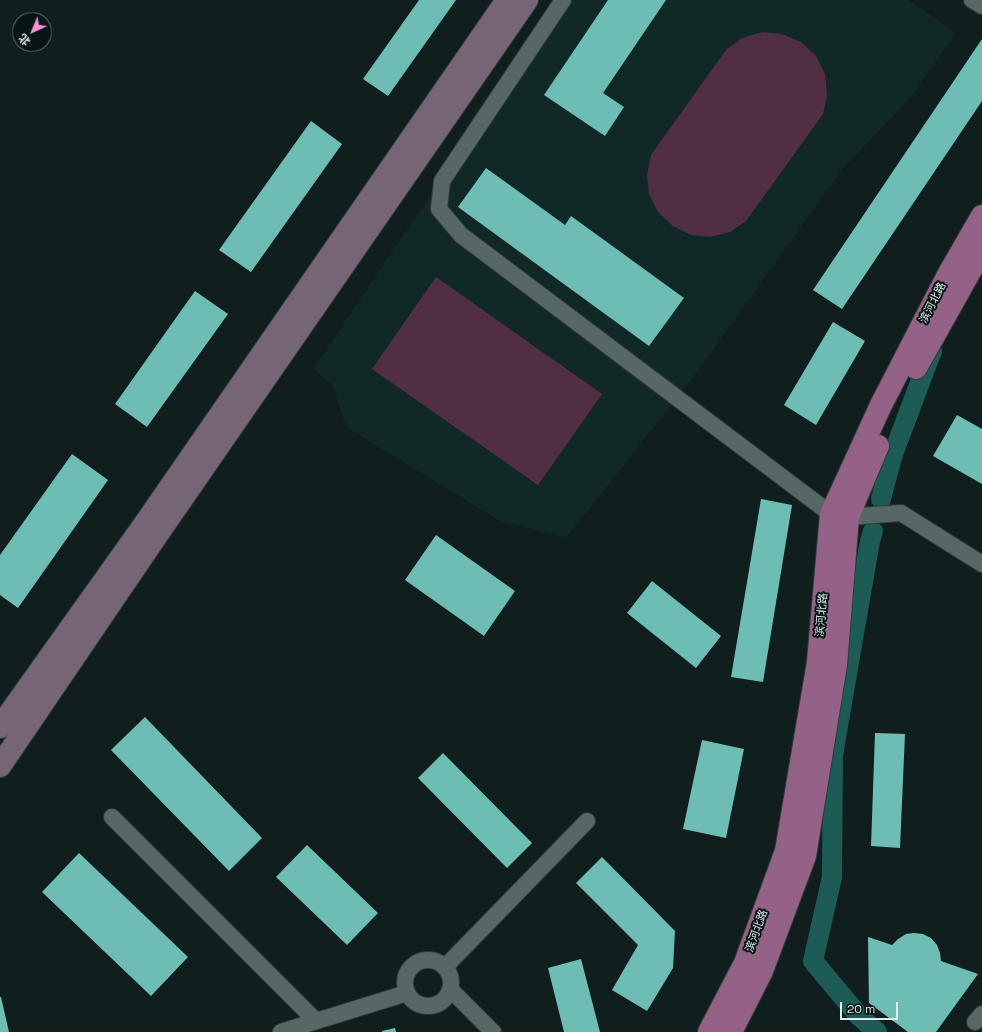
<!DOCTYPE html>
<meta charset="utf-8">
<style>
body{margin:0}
#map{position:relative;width:982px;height:1032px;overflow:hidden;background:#101f1d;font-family:"Space Grotesk","Noto Sans SC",sans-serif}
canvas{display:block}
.north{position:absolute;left:12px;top:12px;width:40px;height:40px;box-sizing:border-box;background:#071614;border:1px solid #5f6c6a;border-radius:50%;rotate:224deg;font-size:11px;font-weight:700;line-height:16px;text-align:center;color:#e2eceb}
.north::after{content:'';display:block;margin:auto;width:14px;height:18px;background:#f590d1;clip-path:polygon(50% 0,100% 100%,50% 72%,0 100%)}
.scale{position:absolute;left:840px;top:1002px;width:58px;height:18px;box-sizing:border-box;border:2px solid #e2eceb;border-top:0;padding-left:5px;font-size:12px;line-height:14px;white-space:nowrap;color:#e2eceb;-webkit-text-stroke:3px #071614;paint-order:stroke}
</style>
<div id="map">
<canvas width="982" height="1032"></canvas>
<div class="north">北</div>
<div class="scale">20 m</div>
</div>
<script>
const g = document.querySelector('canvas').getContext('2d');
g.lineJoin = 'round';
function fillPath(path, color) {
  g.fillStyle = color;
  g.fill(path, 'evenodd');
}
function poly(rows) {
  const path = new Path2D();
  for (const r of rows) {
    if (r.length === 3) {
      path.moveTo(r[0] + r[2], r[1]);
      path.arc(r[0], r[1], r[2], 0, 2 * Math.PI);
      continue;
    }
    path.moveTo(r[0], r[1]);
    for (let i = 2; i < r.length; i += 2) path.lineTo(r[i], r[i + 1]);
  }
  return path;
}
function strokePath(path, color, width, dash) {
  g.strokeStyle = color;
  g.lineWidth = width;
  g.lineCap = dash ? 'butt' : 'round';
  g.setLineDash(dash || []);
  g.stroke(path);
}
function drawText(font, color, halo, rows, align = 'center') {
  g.font = font + ' "Space Grotesk","Noto Sans SC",sans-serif';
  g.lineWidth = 4;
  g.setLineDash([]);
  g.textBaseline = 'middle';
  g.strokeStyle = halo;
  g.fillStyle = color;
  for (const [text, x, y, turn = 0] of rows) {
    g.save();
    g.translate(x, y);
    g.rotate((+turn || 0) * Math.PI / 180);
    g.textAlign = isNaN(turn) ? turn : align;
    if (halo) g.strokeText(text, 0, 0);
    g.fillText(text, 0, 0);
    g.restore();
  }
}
const built = poly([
 [571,0,909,0,956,33,911,97,841,171,695,375,566,538,500,521,346,427,333,385,313,369,454,161]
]);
const green = poly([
 [762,32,782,34,801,42,816,56,825,74,827,94,823,114,746,221,730,232,710,237,691,235,673,226,658,212,649,194,647,175,651,155,726,50,742,38],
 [436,277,602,394,538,485,372,369]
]);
const canal = poly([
 [881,499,892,457,930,356,932,352],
 [873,531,870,541,833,755,832,877,813,961,859,1016,877,1032]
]);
const building = poly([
 [419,0,456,0,388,96,363,79],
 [608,0,666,0,603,93,624,107,605,136,544,95],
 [982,39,982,101,842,309,813,290],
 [311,121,342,144,251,272,219,250],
 [486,168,565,225,571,216,684,298,649,346,458,207],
 [195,291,228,314,147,427,115,404],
 [833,322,865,341,816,425,784,405],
 [957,415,982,429,982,484,933,456],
 [72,454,108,480,18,608,0,595,0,555],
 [761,499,792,505,763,682,731,677],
 [436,535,515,591,484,636,405,580],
 [652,581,721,636,696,668,627,613],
 [145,717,262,838,229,871,111,750],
 [875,733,905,734,900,848,871,846],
 [702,740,744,749,726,838,683,829],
 [443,753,532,843,507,868,418,778],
 [307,845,378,913,347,945,276,877],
 [79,853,188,957,151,996,42,892],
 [602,857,675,931,673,968,647,1011,612,990,638,945,576,883],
 [914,933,923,934,931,938,937,945,940,953,941,961,978,974,936,1032,908,1032,869,1003,868,937,892,945,898,939,906,934],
 [581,959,600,1032,564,1032,548,968],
 [0,997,1,997,9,1032,0,1032],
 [395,1028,396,1032,382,1032,382,1031]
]);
const street = poly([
 [563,0,442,181,439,209,461,235,831,514,848,517,901,513,982,564],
 [972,0,982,6],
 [112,817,316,1021],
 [428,983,23],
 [445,967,587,821],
 [451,990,493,1032],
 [975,1022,982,1014],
 [281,1032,407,993]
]);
const secondary = poly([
 [0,727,144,525,507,0],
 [0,766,157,535,527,0]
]);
const primary = poly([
 [916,368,982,250],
 [709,1032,745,963,786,851,818,662,831,514,881,405,948,275,982,216],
 [731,1032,762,971,805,856,836,665,848,517,878,446]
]);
const streetNames = [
 ["滨河北路",933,303,-63],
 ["滨河北路",822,615,-85],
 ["滨河北路",757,931,-70]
];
fillPath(built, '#102926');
fillPath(green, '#522e45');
strokePath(canal, '#1c5b56', 20);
fillPath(building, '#6ebdb4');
strokePath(street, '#323b3a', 18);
strokePath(secondary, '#323b3a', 24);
strokePath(primary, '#323b3a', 24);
strokePath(street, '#566765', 16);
strokePath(secondary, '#766576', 22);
strokePath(primary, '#956287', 22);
drawText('11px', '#e2eceb', '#071614', streetNames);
</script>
